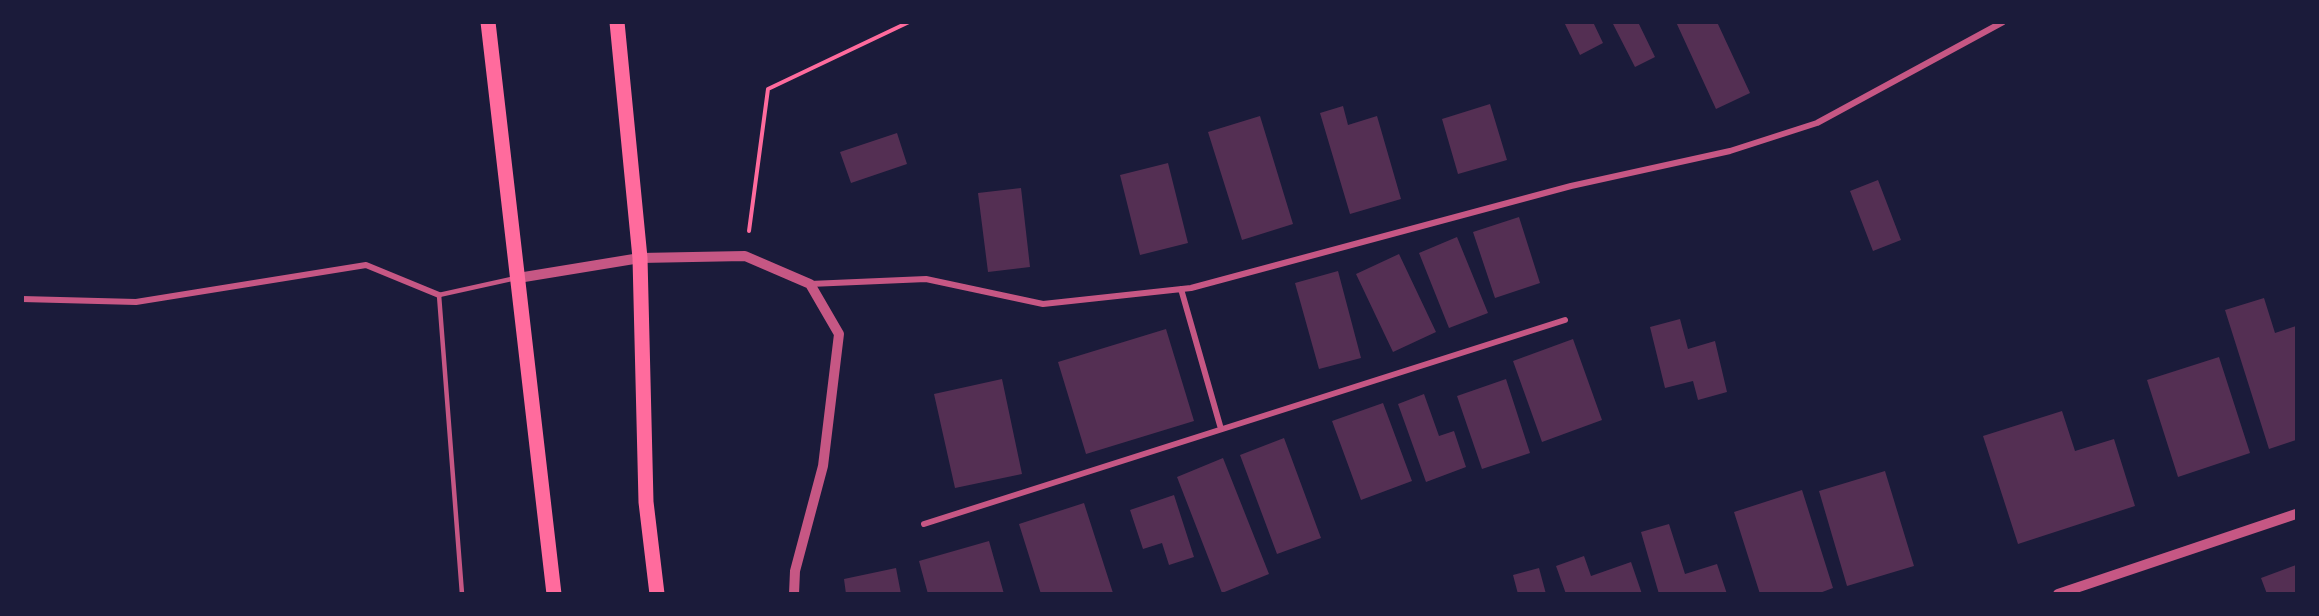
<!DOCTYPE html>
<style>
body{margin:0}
#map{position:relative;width:2319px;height:616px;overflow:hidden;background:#1b1b3a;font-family:Manrope,sans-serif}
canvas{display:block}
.frame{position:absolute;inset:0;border:24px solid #1b1b3a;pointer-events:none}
</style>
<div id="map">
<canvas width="2319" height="616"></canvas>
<div class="frame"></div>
</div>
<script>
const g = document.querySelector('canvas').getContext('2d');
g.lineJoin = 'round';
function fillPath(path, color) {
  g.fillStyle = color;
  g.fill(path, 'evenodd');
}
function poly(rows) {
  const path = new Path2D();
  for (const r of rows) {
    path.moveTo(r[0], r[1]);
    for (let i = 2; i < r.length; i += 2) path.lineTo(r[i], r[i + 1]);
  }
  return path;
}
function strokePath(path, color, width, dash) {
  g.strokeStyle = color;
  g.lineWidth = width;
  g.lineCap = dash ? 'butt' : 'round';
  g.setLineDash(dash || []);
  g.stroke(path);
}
const building = poly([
 [1564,22,1593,22,1603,43,1580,55],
 [1612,22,1638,22,1655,57,1635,67],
 [1676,22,1717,22,1750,93,1716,109],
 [1490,104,1507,160,1458,174,1442,119],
 [1343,106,1348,125,1377,116,1401,199,1350,214,1320,113],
 [1260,116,1293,224,1242,240,1208,132],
 [897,133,907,164,851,183,840,152],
 [1168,163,1188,243,1140,255,1120,175],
 [1878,180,1901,240,1873,251,1850,191],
 [1021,188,1030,267,988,272,978,193],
 [1519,217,1540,283,1495,298,1473,232],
 [1457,237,1488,313,1449,328,1419,253],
 [1399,254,1436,332,1393,352,1356,274],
 [1338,271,1361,358,1319,369,1295,283],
 [2264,298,2275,333,2296,326,2296,440,2269,449,2225,310],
 [1680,319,1688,349,1715,341,1727,392,1698,400,1693,381,1665,388,1650,327],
 [1166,329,1194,421,1086,454,1058,362],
 [1573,339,1602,420,1542,442,1513,361],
 [2219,357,2250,453,2178,477,2147,380],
 [1002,379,1022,474,955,488,934,394],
 [1506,379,1530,453,1482,469,1457,396],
 [1424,394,1439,436,1454,431,1466,467,1426,482,1398,404],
 [1383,403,1412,481,1361,500,1332,421],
 [2062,411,2075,451,2114,439,2135,506,2018,544,1983,436],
 [1284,438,1321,538,1277,554,1240,455],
 [1223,458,1269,574,1222,593,1177,477],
 [1885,471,1914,566,1847,586,1819,491],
 [1802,490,1833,588,1817,594,1760,594,1734,512],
 [1174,495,1194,557,1169,565,1162,543,1143,549,1130,510],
 [1084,503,1113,593,1041,594,1019,524],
 [1669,524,1685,574,1717,564,1727,594,1659,594,1641,532],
 [989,541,1004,594,928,594,919,561],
 [1584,556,1591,576,1631,562,1642,594,1566,594,1556,566],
 [2296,565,2296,594,2267,594,2261,578],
 [896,568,901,594,846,594,844,579],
 [1539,568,1546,594,1518,594,1513,575]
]);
const path = poly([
 [749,231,768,89,909,22]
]);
const service = poly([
 [462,594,439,295,516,278]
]);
const minor = poly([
 [810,284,926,279,1043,304,1191,288,1571,186,1730,151,1817,123,2003,22],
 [1181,289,1221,429],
 [22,299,136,302,366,265,439,295],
 [924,524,1565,320]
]);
const tertiary = poly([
 [518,278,640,258,745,256,810,284,839,334,823,466,795,571,794,594],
 [2058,594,2296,514]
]);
const primary = poly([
 [488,22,554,594],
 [617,22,640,258,646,502,657,594]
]);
fillPath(building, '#542f53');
strokePath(path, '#ff6b9d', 4);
strokePath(service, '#c65784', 4.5);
strokePath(minor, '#c65784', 6);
strokePath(tertiary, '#c65784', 10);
strokePath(primary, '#ff6b9d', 15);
</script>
